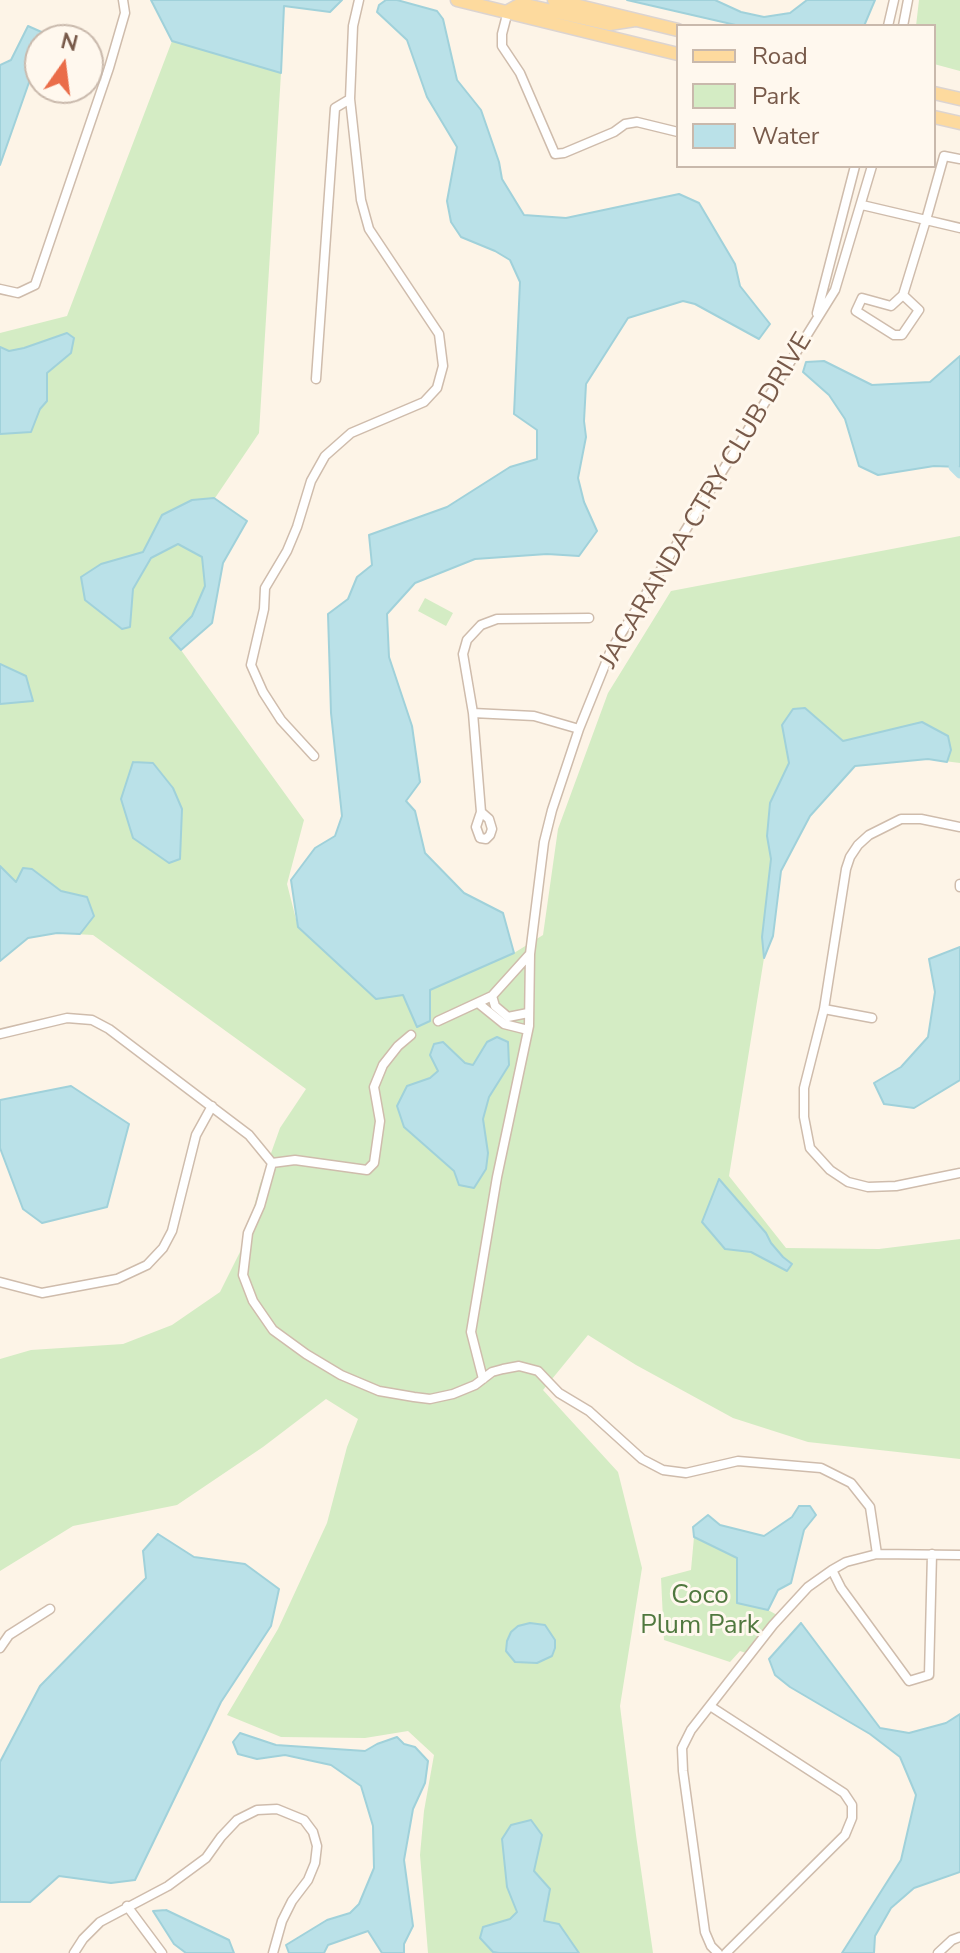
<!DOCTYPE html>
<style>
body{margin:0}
#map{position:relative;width:960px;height:1953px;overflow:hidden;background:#fdf4e7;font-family:"Nunito Sans",sans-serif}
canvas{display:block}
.legend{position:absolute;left:676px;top:24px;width:260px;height:144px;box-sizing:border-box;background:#fff8ee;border:2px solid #c9b9ac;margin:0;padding:10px 14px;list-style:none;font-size:24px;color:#785a4a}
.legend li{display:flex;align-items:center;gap:16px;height:40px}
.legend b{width:40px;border:2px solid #c9b9ac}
.north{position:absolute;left:24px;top:24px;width:80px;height:80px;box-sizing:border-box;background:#fff8ee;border:2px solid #c9b9ac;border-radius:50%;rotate:14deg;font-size:22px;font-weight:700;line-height:32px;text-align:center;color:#785a4a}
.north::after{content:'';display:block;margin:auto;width:28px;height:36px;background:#ea6d49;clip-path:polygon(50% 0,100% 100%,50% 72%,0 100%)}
</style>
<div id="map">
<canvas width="960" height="1953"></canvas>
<ul class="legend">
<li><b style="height:10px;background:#fdda9e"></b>Road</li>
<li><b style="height:22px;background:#d4ecc4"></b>Park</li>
<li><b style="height:22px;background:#bae1e8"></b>Water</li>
</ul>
<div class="north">N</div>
</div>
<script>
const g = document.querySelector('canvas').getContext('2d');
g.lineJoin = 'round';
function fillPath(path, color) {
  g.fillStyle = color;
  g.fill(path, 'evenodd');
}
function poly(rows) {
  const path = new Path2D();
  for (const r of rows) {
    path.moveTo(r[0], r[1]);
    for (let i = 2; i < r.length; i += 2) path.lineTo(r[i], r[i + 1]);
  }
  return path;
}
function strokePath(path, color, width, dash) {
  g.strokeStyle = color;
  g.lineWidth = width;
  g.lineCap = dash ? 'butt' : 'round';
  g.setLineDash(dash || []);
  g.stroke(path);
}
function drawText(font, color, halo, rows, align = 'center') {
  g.font = font + ' "Nunito Sans",sans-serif';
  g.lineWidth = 6;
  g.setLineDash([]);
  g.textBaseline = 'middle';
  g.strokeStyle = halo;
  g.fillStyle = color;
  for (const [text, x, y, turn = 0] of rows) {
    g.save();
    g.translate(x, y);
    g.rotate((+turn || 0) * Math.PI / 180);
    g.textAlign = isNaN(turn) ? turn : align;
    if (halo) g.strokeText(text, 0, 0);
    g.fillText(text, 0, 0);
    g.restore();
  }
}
const green = poly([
 [919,0,960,0,960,71,934,64,934,26,916,26],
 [172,41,281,73,259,433,215,498,247,521,223,563,212,623,181,650,304,820,287,884,298,927,403,995,430,1021,430,990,514,953,543,935,558,829,608,693,671,591,960,536,960,763,928,759,855,766,810,816,781,871,773,936,764,958,729,1176,786,1248,879,1249,960,1239,960,1459,808,1442,733,1418,636,1365,588,1335,543,1390,618,1472,642,1568,620,1706,636,1835,653,1953,428,1953,420,1855,424,1811,434,1755,408,1731,365,1738,281,1737,227,1715,278,1629,327,1523,347,1447,358,1419,326,1399,263,1447,177,1505,73,1526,0,1571,0,1359,31,1350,123,1344,172,1325,220,1292,244,1244,260,1184,280,1128,306,1089,93,935,57,933,28,938,0,961,0,333,67,316],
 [425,598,453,613,446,626,418,611],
 [694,1537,737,1558,737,1603,768,1610,777,1615,746,1653,740,1651,730,1662,664,1640,661,1578,691,1570]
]);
const water = poly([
 [151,0,342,0,330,12,284,6,281,73,172,41,151,0],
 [386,0,397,0,437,11,443,19,457,80,481,110,499,162,502,179,524,215,566,218,679,194,699,203,735,264,740,286,770,324,759,339,695,304,683,301,628,318,586,384,584,421,586,437,578,478,584,502,597,531,579,556,547,554,475,559,415,583,387,614,389,657,412,726,420,782,406,801,415,811,425,853,464,893,503,913,514,953,430,990,430,1021,417,1027,403,995,376,999,298,927,291,880,315,848,335,836,342,816,331,713,328,614,348,599,357,577,372,565,369,535,447,507,510,467,537,459,537,430,514,414,520,282,510,260,495,251,461,237,451,222,447,201,457,147,427,97,407,40,377,12,379,5,386,0],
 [627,0,715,0,741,12,764,17,790,13,807,0,875,0,864,26,740,26,627,0],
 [28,26,46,34,44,40,40,40,40,51,0,165,0,65,11,60,28,26],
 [67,333,74,338,71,353,47,373,47,401,40,409,31,432,0,434,0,347,9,351,24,348,67,333],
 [960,356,960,467,934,466,878,475,859,466,845,419,829,395,803,372,806,362,824,361,872,385,930,382,960,356],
 [214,498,247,521,223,563,212,623,181,650,170,638,192,616,205,586,202,557,178,544,151,558,133,589,130,627,122,629,85,600,81,577,101,564,143,552,162,515,192,500,214,498],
 [0,664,26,676,33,701,0,704,0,664],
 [805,708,843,741,922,722,948,736,951,750,947,762,928,759,855,766,810,816,781,871,773,936,764,958,762,937,771,859,767,836,770,803,789,763,782,725,793,709,805,708],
 [133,762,153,763,173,788,182,809,180,859,169,863,133,838,121,799,133,762],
 [0,866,16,882,23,868,32,869,61,891,87,897,94,916,80,934,57,933,28,938,0,961,0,866],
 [960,947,960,1080,914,1108,884,1104,874,1083,901,1067,928,1037,935,992,929,959,960,947],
 [497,1037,508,1042,509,1065,489,1097,483,1119,488,1153,486,1169,474,1188,459,1185,454,1171,404,1127,397,1106,407,1086,430,1078,438,1071,430,1055,434,1044,443,1042,465,1063,473,1065,487,1042,497,1037],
 [71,1086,129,1124,107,1207,42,1223,23,1209,0,1148,0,1100,71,1086],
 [719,1179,766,1233,771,1243,783,1257,792,1264,787,1271,751,1252,725,1249,702,1222,719,1179],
 [799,1506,810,1506,816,1515,804,1530,791,1583,778,1590,768,1610,737,1603,737,1558,694,1537,693,1527,708,1515,720,1525,764,1536,792,1517,799,1506],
 [158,1534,194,1557,245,1564,279,1589,271,1626,221,1702,135,1880,111,1883,59,1876,30,1902,0,1902,0,1762,40,1686,146,1578,143,1551,158,1534],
 [530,1623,545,1625,555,1640,555,1648,552,1656,537,1663,515,1662,506,1651,507,1641,511,1632,518,1626,530,1623],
 [801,1623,880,1728,909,1733,946,1723,960,1714,960,1872,914,1888,891,1908,875,1936,874,1953,842,1953,901,1860,916,1795,900,1757,870,1734,790,1687,775,1675,769,1659,801,1623],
 [240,1733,276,1745,365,1751,377,1744,397,1737,404,1744,415,1747,428,1761,425,1783,413,1809,404,1860,413,1926,404,1944,404,1953,382,1953,368,1931,328,1945,324,1953,289,1953,286,1945,327,1920,350,1913,359,1904,374,1868,373,1826,361,1786,331,1765,285,1755,257,1759,238,1754,233,1742,240,1733],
 [531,1820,542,1835,534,1871,550,1889,544,1921,559,1924,579,1953,499,1953,493,1952,480,1938,483,1927,510,1919,517,1912,507,1887,502,1839,511,1825,531,1820],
 [166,1910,229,1940,234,1953,186,1953,174,1944,153,1911,166,1910]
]);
const canal = poly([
 [953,467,960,474]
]);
const street = poly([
 [508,11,502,34,502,46,520,73,555,154,564,153,614,132,625,124,637,122,678,132],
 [888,26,894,0],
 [903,26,908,0],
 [862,205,926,220,944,156,960,159],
 [0,289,18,293,35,285,109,68,125,13,123,0],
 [903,295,919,310,902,335,894,335,856,311,862,298,891,306,903,295,926,220,960,228],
 [817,313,855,166],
 [316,379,335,108,350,99],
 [473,713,534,716,579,729],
 [314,756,281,720,263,692,251,665,264,609,265,588,287,551,297,527,311,481,325,456,351,433,424,402,437,388,443,366,439,334,369,229,361,200,350,99,353,26,359,0],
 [481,812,489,819,492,829,490,835,486,839,480,838,476,827,481,812,473,713,463,654,467,640,481,625,497,619,589,618],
 [960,827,921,819,901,819,869,835,858,845,850,857,846,869,824,1009,804,1088,804,1117,810,1148,830,1170,848,1182,868,1187,896,1186,960,1173],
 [960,887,960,884],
 [492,996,495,1006,508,1017,528,1013],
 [478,1003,504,1024,528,1030],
 [824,1009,872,1018],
 [438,1021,492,996,529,955],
 [0,1034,67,1018,92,1020,109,1029,249,1135,272,1163],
 [411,1035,398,1046,383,1065,374,1087,380,1121,374,1163,367,1170,295,1160,272,1163,260,1206,248,1233,243,1275,253,1301,273,1330,306,1354,341,1375,379,1391,414,1397,430,1399,453,1394,475,1385,492,1372,503,1369,519,1366,538,1371,559,1393,589,1411,642,1459,663,1470,686,1473,738,1461,821,1468,851,1483,870,1507,877,1554],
 [0,1282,42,1293,117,1279,147,1265,163,1248,172,1231,196,1135,212,1106],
 [483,1379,471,1332,497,1177,529,1026,530,954,544,842,552,810,579,729,611,650,835,290,872,166],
 [832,1570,841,1588,909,1681,929,1675,932,1554],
 [0,1648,9,1635,50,1609],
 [710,1706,844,1793,852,1805,852,1818,845,1835,726,1953],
 [127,1906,162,1953],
 [74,1953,83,1939,100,1922,168,1886,206,1858,221,1837,237,1820,257,1810,277,1809,304,1820,313,1832,317,1846,315,1863,308,1880,292,1901,282,1921,273,1953],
 [718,1953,711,1946,705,1932,683,1771,682,1748,691,1730,773,1625,808,1587,832,1570,846,1562,877,1554,960,1555],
 [938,1953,952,1940,960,1937]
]);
const primary = poly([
 [457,0,678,54],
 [554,0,678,30],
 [508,11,521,4,609,24,635,20],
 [934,93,960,99],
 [934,117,960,123]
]);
const streetNames = [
 ["JACARANDA CTRY CLUB DRIVE",707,501,-59]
];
const parkNames = [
 ["Coco",700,1597],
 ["Plum Park",700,1627]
];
fillPath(green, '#d4ecc4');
fillPath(water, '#bae1e8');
strokePath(water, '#a0d1da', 2);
strokePath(canal, '#bae1e8', 9);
strokePath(street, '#cfbcac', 11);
strokePath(primary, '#dcd4d0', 15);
strokePath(street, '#fff', 8);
strokePath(primary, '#fdda9e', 12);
drawText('26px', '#785a4a', '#fff8ee', streetNames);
drawText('26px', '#50783f', '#fff8ee', parkNames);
</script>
